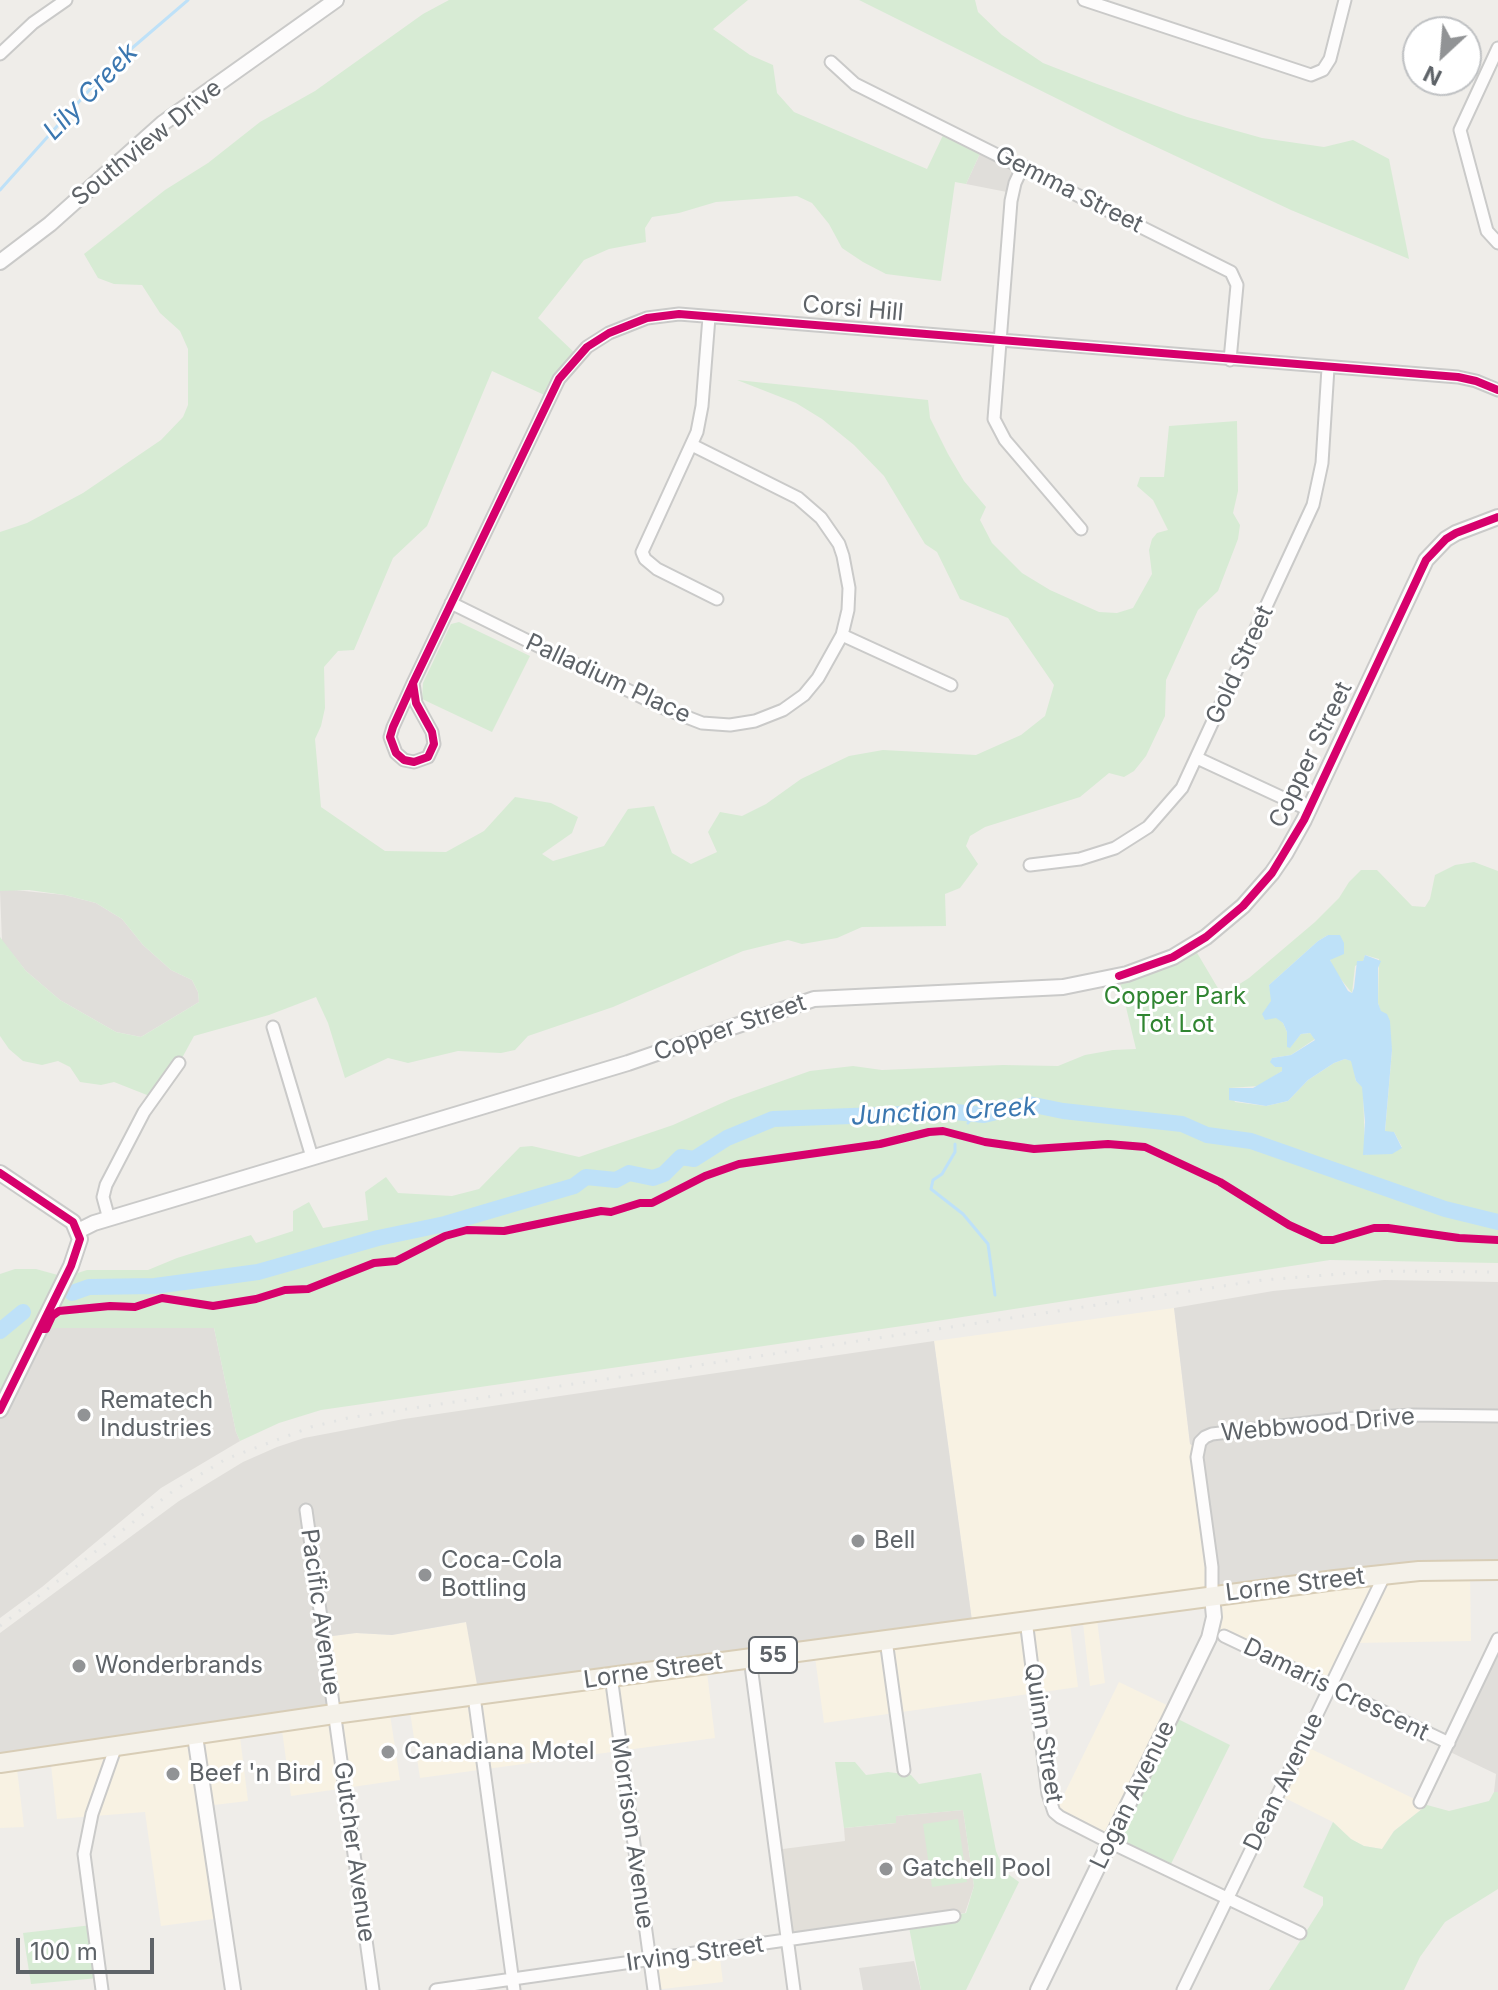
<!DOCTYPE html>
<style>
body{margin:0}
#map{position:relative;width:1498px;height:1990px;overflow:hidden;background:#efede9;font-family:Inter,sans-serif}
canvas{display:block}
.north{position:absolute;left:1402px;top:16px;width:80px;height:80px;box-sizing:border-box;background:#fff;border:2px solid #bfc1c3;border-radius:50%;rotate:206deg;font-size:22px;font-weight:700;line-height:32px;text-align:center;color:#5e6368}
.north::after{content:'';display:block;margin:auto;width:28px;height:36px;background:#919395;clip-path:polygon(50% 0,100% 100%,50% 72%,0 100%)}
.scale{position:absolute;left:16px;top:1938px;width:138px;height:36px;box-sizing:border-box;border:4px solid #5e6368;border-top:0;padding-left:10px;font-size:24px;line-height:28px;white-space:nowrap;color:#5e6368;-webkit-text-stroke:6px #fff;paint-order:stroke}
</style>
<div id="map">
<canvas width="1498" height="1990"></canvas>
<div class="north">N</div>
<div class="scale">100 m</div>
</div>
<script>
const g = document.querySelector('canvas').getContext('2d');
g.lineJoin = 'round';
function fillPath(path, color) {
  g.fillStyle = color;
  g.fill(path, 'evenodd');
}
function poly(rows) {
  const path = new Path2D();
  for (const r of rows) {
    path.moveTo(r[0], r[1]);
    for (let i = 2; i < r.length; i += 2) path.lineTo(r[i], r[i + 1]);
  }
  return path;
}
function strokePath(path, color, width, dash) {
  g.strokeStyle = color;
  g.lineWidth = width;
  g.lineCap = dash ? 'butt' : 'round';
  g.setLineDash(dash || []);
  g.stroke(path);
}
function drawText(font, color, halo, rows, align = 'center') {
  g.font = font + ' Inter,sans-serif';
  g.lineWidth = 6;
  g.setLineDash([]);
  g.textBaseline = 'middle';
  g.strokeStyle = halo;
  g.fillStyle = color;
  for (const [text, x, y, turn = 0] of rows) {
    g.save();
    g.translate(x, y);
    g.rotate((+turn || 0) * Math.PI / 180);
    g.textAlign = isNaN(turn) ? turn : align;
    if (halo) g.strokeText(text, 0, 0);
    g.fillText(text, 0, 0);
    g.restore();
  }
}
const commercial = poly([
 [1174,1308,1190,1444,1470,1572,1471,1641,1354,1643,1331,1689,1212,1632,1213,1597,1096,1612,1105,1683,1090,1686,1082,1614,1069,1616,1078,1687,824,1723,814,1650,973,1628,934,1341],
 [467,1622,479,1695,706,1664,715,1738,420,1778,409,1705,389,1708,400,1780,291,1796,281,1723,324,1637,356,1633,392,1635],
 [1119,1682,1175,1709,1111,1843,1055,1813],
 [239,1729,248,1801,205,1806,221,1918,161,1926,145,1812,57,1819,50,1756],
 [1303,1745,1427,1805,1394,1831,1382,1849,1364,1846,1351,1839,1333,1822,1279,1795],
 [16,1761,24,1827,0,1828,0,1763],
 [719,1951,723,1982,654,1990,651,1961]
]);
const industrial = poly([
 [983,147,1022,166,1012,193,966,184],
 [4,889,65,895,96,903,122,919,143,945,171,970,192,980,198,992,199,1002,141,1037,116,1032,60,1000,26,971,2,941,0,891],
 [1384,1280,1498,1282,1498,1571,1213,1597,1199,1450,1190,1444,1174,1308,1273,1291],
 [40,1328,214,1328,236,1432,240,1441,161,1488,42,1587,0,1618,0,1387,8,1390],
 [934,1341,973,1628,479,1696,466,1622,392,1635,356,1633,325,1637,335,1715,0,1763,0,1633,179,1501,243,1462,277,1447,304,1438,404,1419],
 [1494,1651,1498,1653,1498,1792,1494,1792,1496,1774,1446,1750],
 [914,1961,921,1990,863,1990,859,1968]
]);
const education = poly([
 [963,1810,974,1886,965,1913,787,1941,775,1850,845,1841,844,1828,896,1823,895,1816]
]);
const green = poly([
 [449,0,748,0,713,29,750,55,773,65,777,93,794,112,927,169,946,129,983,147,966,184,955,182,941,281,886,274,863,262,842,248,829,224,812,203,797,196,716,202,679,213,652,217,645,228,646,242,609,249,584,260,538,318,578,356,551,398,492,371,427,526,393,558,354,650,338,651,324,667,325,708,321,726,315,739,321,807,385,851,446,852,484,831,515,797,551,803,578,817,572,833,542,854,553,861,604,846,628,809,654,806,672,853,691,864,717,852,708,832,720,812,742,816,766,804,801,779,849,756,883,750,976,755,1021,735,1045,716,1054,685,1008,618,960,599,937,552,925,544,884,476,854,445,822,419,796,403,737,380,928,400,930,418,948,454,964,481,986,507,980,520,992,543,1022,573,1050,590,1099,612,1117,613,1133,608,1152,574,1149,550,1152,539,1157,533,1168,530,1153,500,1137,486,1140,477,1164,477,1169,426,1237,421,1238,491,1233,513,1240,525,1238,539,1218,591,1198,610,1166,680,1165,716,1146,756,1134,771,1124,777,1109,773,1080,797,985,827,970,836,966,846,978,864,960,888,945,894,946,926,862,927,837,938,802,944,788,940,743,951,613,1007,528,1036,515,1050,501,1053,458,1051,408,1063,388,1058,345,1078,328,1023,316,997,269,1015,194,1036,176,1069,144,1112,147,1095,114,1082,101,1085,80,1082,70,1067,58,1061,42,1065,23,1061,9,1049,0,1036,0,937,26,971,60,1000,116,1032,141,1037,199,1002,198,992,192,980,171,970,143,945,122,919,96,903,65,895,29,890,0,891,0,532,27,523,83,493,161,440,183,417,188,405,188,349,180,331,160,313,142,285,114,284,98,278,84,254,165,190,208,163,260,122,315,91,423,14],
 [859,0,975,0,978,12,1002,35,1043,63,1097,84,1187,117,1262,138,1324,147,1353,140,1389,159,1409,259,1291,210,1118,129],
 [459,622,530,656,492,732,422,699,423,683,451,624],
 [1474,862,1498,871,1498,1263,1330,1260,930,1322,321,1410,279,1423,240,1441,236,1432,214,1328,40,1328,8,1390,0,1387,0,1274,15,1269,36,1269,65,1277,87,1270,148,1270,177,1258,251,1235,256,1243,293,1231,293,1211,309,1202,323,1228,368,1220,365,1192,386,1177,398,1193,452,1196,479,1189,520,1147,532,1146,579,1157,673,1125,731,1099,810,1071,853,1066,882,1070,1003,1065,1058,1066,1085,1055,1113,1050,1136,1049,1119,978,1193,946,1222,995,1249,978,1315,922,1339,898,1349,882,1361,870,1377,870,1412,906,1425,907,1430,899,1435,875,1455,865],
 [1328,935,1340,935,1330,960,1335,972,1352,993,1355,966,1363,962,1365,955,1379,959,1378,1003,1392,1050,1385,1132,1394,1132,1402,1147,1365,1155,1363,1087,1356,1081,1352,1061,1345,1059,1334,1063,1308,1080,1288,1101,1266,1106,1235,1102,1229,1088,1259,1086,1282,1071,1282,1067,1275,1067,1271,1062,1272,1058,1291,1055,1315,1039,1310,1033,1301,1034,1290,1047,1287,1032,1283,1023,1276,1017,1269,985,1318,941],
 [1172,1716,1230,1745,1168,1870,1111,1843],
 [835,1762,855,1762,866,1775,888,1772,911,1775,919,1784,981,1773,996,1851,1005,1872,1019,1882,966,1990,921,1990,908,1922,966,1913,974,1886,963,1810,896,1816,896,1823,844,1828],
 [1494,1792,1498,1792,1498,1889,1445,1922,1420,1957,1404,1990,1269,1990,1323,1905,1323,1897,1303,1887,1333,1822,1351,1839,1364,1846,1382,1849,1394,1831,1427,1805,1449,1811,1489,1801],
 [958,1819,967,1882,932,1887,923,1824],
 [92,1925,99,1978,31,1984,23,1933]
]);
const water = poly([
 [1328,935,1340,935,1344,943,1344,954,1330,960,1348,991,1352,993,1354,988,1357,961,1363,961,1365,955,1381,961,1378,968,1378,1003,1381,1011,1387,1014,1390,1021,1392,1050,1385,1131,1394,1132,1402,1148,1392,1154,1363,1155,1365,1122,1362,1087,1356,1081,1351,1061,1345,1059,1334,1063,1308,1080,1288,1101,1266,1106,1229,1100,1229,1088,1253,1088,1282,1071,1282,1067,1275,1067,1270,1062,1272,1058,1291,1055,1315,1040,1310,1033,1301,1034,1290,1048,1287,1047,1287,1032,1283,1023,1276,1018,1265,1020,1262,1014,1271,1001,1269,985,1318,941]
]);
const stream = poly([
 [0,190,110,67,188,0],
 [968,1123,973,1116],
 [955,1144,955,1152,942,1174,933,1180,931,1189,963,1214,988,1244,995,1295]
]);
const river = poly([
 [72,1293,89,1287,155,1286,258,1272,378,1238,445,1224,574,1186,586,1177,616,1180,629,1173,653,1178,664,1174,681,1157,694,1159,727,1138,773,1119,956,1112,984,1115,1029,1104,1063,1111,1182,1124,1207,1135,1251,1141,1445,1209,1498,1222],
 [0,1331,23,1312]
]);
const minor = poly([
 [1084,0,1311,75,1323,70,1330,59,1345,0],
 [1498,48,1460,130,1487,231,1498,243],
 [0,54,33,23,66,0],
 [831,62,855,84,1231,272,1237,285,1230,360],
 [1023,166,1015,183,1011,201,994,419,1005,440,1081,529],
 [709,317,702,406,697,432,642,552,645,559,657,569,717,599],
 [451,603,666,709,702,723,730,725,755,721,783,710,804,695,818,678,842,635,848,610,849,588,843,556,839,544,821,518,798,498,692,445],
 [842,635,951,685],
 [413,683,416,703,432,732,434,744,428,757,414,762,404,760,396,753,390,737,393,727,413,683,559,379,587,347,609,333,647,318,679,314,1458,377,1476,381,1498,390],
 [1197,758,1309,810],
 [1030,865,1080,859,1115,848,1148,827,1182,788,1313,505,1322,463,1328,368],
 [273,1027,312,1157],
 [109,1219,103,1197,106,1185,144,1112,179,1063],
 [306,1510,373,1990],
 [1212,1596,1212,1567,1197,1457,1200,1442,1205,1437,1212,1434,1341,1419,1413,1415,1498,1416],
 [1026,1620,1048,1794,1054,1812,1060,1817,1101,1838,1300,1933],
 [1224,1636,1449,1743],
 [886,1640,904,1770],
 [750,1658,794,1990],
 [611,1676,654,1990],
 [474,1696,514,1990],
 [1420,1802,1498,1639],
 [102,1990,84,1854,92,1814,116,1746],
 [436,1990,954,1916],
 [1183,1990,1385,1574]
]);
const tertiary = poly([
 [0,262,50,224,163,123,336,0],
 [0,1173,73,1222,80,1239,71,1266,0,1410],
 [78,1231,94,1223,628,1063,814,999,1063,987,1127,974,1173,957,1206,937,1243,906,1272,873,1285,854,1304,820,1426,560,1446,539,1456,533,1498,517],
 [195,1736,233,1990],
 [1038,1990,1209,1638,1214,1617,1212,1596]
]);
const primary = poly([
 [0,1763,334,1714,1335,1580,1419,1571,1498,1570]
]);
const rail = poly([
 [0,1626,173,1491,226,1459,311,1427,348,1418,1263,1280,1378,1271,1498,1272]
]);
const cycleway = poly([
 [413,683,416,703,432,732,434,744,428,757,414,762,404,760,396,753,390,737,393,727,413,683,559,379,587,347,609,333,647,318,679,314,1458,377,1476,381,1498,390],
 [1119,976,1173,957,1206,937,1243,906,1272,873,1304,820,1426,560,1446,539,1456,533,1498,517],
 [0,1173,73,1222,80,1239,71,1266,0,1410],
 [40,1329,46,1329,52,1316,59,1311,110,1306,135,1307,162,1298,213,1306,256,1299,285,1290,308,1289,374,1263,396,1261,445,1236,467,1230,504,1231,601,1211,611,1212,640,1203,652,1203,705,1176,739,1164,880,1144,929,1132,943,1131,985,1142,1034,1149,1108,1144,1145,1147,1220,1182,1289,1225,1322,1240,1333,1240,1374,1228,1388,1228,1459,1238,1498,1240]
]);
const markers = [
 [84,1415,8,"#919395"],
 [858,1541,8,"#919395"],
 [425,1575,8,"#919395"],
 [79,1666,8,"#919395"],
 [388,1752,8,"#919395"],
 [173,1774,8,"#919395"],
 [886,1869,8,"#919395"]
];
const shields = [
 [773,1655,48]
];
const shieldNames = [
 ["55",773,1655]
];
const streetNames = [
 ["Southview Drive",147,143,-39],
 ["Gemma Street",1069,190,27],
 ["Corsi Hill",853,309,5],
 ["Gold Street",1240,665,-65],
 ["Palladium Place",608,679,25],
 ["Copper Street",1311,755,-64],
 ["Copper Street",730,1028,-19],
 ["Webbwood Drive",1318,1425,-5],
 ["Lorne Street",1295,1585,-7],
 ["Pacific Avenue",320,1612,82],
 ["Lorne Street",653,1671,-8],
 ["Damaris Crescent",1336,1690,26],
 ["Quinn Street",1043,1733,81],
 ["Dean Avenue",1284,1782,-64],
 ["Logan Avenue",1133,1795,-64],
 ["Morrison Avenue",632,1833,82],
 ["Gutcher Avenue",354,1852,82],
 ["Irving Street",695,1954,-8]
];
const parkNames = [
 ["Copper Park",1175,997],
 ["Tot Lot",1175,1025]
];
const poiNames = [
 ["Rematech",100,1401],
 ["Industries",100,1429],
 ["Bell",874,1541],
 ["Coca-Cola",441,1561],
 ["Bottling",441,1589],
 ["Wonderbrands",95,1666],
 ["Canadiana Motel",404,1752],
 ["Beef 'n Bird",189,1774],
 ["Gatchell Pool",902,1869]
];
const waterNames = [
 ["Lily Creek",91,92,-46],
 ["Junction Creek",944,1112,-3]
];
fillPath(commercial, '#f8f2e3');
fillPath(industrial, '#e0deda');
fillPath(education, '#e2dfd9');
fillPath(green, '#d7ebd4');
fillPath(water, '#bee1f8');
strokePath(stream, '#bee1f8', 3);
strokePath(river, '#bee1f8', 16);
strokePath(minor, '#cacac9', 15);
strokePath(tertiary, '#cacac9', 18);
strokePath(primary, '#d8cdb6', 22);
strokePath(minor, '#fdfcfc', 11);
strokePath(tertiary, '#fdfcfc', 14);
strokePath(primary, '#f4f1e9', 18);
strokePath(rail, '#e3e4e3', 3, [2, 10]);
strokePath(cycleway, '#d6006c', 8);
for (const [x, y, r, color] of markers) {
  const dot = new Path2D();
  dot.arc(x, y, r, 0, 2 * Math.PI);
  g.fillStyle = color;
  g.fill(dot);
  strokePath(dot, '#fff', 3);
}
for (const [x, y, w] of shields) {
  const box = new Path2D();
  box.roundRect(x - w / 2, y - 18, w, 36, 6);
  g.fillStyle = '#fff';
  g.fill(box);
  strokePath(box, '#5e6368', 2);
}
drawText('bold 22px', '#5e6368', null, shieldNames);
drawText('24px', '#5e6368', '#fff', streetNames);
drawText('24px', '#308531', '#fff', parkNames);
drawText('24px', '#5e6368', '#fff', poiNames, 'left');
drawText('italic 26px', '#3b77b0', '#fff', waterNames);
</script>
